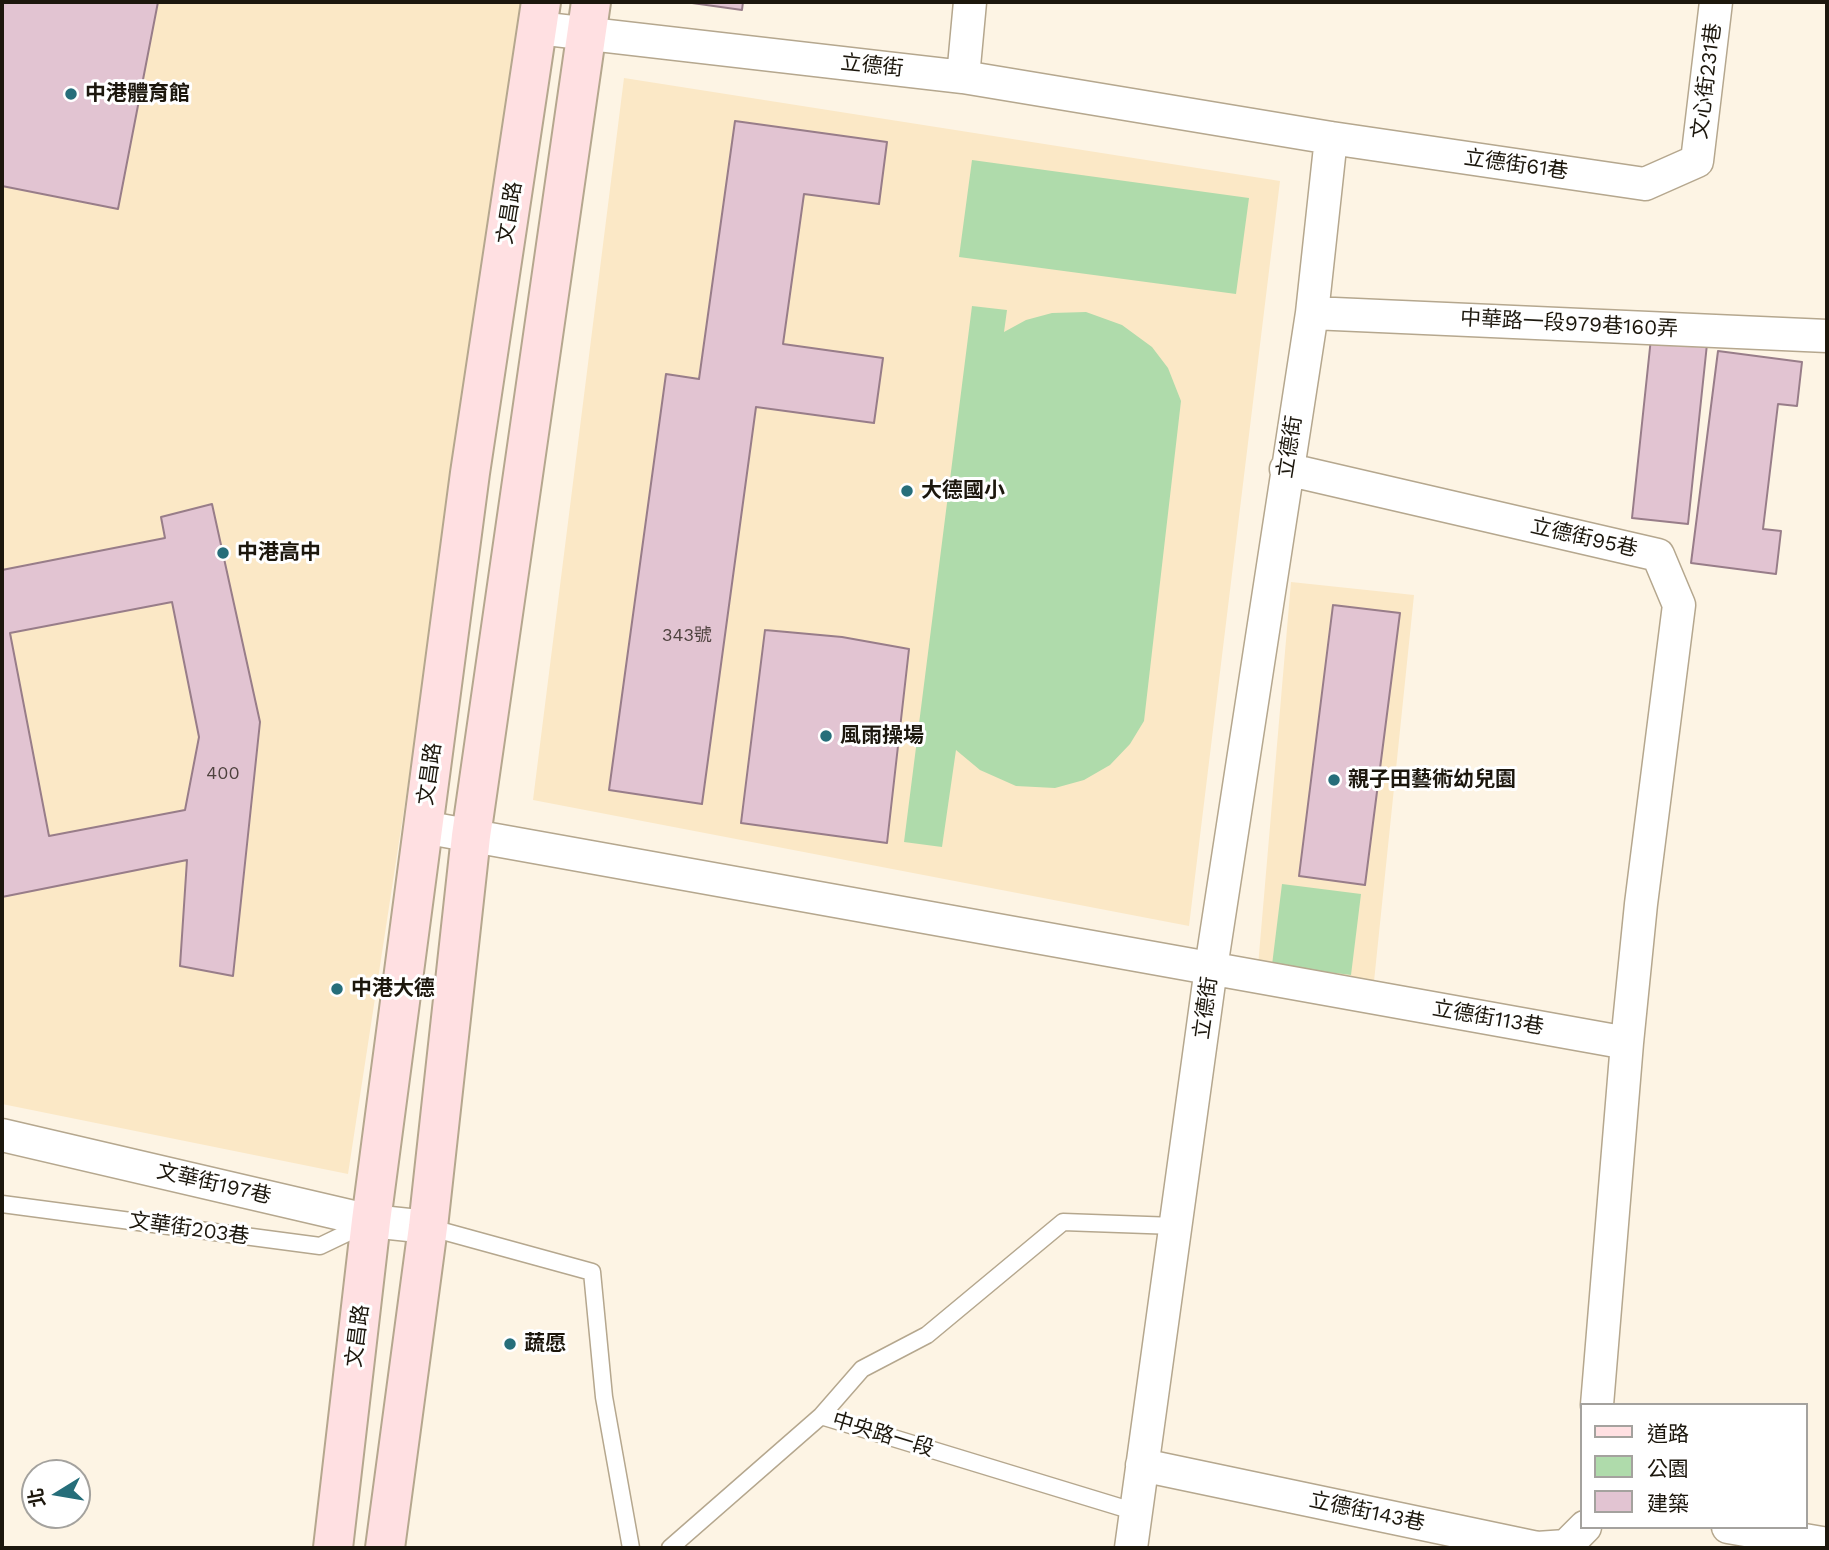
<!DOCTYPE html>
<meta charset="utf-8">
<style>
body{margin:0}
#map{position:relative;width:1829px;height:1550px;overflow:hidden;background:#fdf4e4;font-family:"Work Sans","Noto Sans TC",sans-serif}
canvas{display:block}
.frame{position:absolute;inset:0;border:4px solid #1c170d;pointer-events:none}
.legend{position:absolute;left:1580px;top:1403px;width:228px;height:126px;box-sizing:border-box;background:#fff;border:2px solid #a4a29e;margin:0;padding:9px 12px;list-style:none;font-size:21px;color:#1c170d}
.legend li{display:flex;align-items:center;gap:14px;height:35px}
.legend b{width:35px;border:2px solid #a4a29e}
.north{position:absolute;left:21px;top:1459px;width:70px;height:70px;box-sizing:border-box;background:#fff;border:2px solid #a4a29e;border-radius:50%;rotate:259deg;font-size:19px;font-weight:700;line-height:28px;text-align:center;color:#1c170d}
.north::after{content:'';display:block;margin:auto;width:24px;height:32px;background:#266e7a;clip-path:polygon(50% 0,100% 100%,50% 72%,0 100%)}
</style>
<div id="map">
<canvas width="1829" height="1550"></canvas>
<div class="frame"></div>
<ul class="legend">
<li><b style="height:9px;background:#ffe0e2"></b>道路</li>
<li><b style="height:19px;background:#afdbab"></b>公園</li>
<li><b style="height:19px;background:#e2c4d2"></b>建築</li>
</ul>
<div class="north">北</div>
</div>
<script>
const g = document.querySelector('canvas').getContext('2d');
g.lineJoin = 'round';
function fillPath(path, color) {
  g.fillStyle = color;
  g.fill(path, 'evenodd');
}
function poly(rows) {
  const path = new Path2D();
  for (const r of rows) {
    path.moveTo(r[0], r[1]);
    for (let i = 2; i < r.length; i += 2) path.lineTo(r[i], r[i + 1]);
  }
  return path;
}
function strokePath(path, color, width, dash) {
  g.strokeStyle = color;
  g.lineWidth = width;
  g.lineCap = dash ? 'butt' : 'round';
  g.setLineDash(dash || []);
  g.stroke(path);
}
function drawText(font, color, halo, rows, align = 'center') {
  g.font = font + ' "Work Sans","Noto Sans TC",sans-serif';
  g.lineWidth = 6;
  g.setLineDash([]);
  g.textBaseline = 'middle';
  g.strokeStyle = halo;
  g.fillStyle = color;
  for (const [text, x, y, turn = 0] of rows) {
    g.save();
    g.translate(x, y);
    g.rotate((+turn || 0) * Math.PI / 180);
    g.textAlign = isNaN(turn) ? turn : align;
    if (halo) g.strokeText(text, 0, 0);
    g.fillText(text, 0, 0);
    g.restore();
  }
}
const built = poly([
 [2,2,528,2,348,1174,2,1104],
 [624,78,1280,181,1189,926,533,800],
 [1291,582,1414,595,1373,991,1258,966]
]);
const green = poly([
 [972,160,1249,198,1236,294,959,257],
 [972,306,1007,310,1004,332,1026,320,1052,313,1086,312,1122,325,1152,347,1168,368,1181,401,1144,721,1130,744,1110,765,1084,780,1055,788,1016,786,980,770,956,750,942,847,904,842],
 [1282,884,1361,894,1351,975,1272,965]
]);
const building = poly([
 [2,2,158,2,118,209,2,186,2,2],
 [685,2,743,2,742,10,685,2],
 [735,121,887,142,879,204,804,194,783,344,883,358,874,423,756,407,702,804,609,790,666,374,699,379,735,121],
 [1651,338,1707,344,1688,524,1632,518,1651,338],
 [1718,351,1802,362,1797,406,1778,404,1763,529,1781,531,1776,574,1691,563,1718,351],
 [212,504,260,722,233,976,180,966,187,860,2,897,2,570,165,538,161,517,212,504],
 [172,602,199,737,185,810,49,836,10,633,172,602],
 [1333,605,1400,613,1365,885,1299,876,1333,605],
 [765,630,842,637,909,649,887,843,741,823,765,630]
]);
const lane = poly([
 [2,1204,320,1246,366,1224],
 [428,1227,592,1272,604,1397,631,1548],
 [821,1416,862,1369,927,1335,1063,1222,1175,1226],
 [670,1548,821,1416,1136,1512]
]);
const street = poly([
 [538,28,963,77,1331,138,1645,184,1697,161,1716,2],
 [963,77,970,2],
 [1312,313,1827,336],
 [423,827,1627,1043,1641,904,1679,605,1658,555,1286,469],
 [2,1135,371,1221,428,1227],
 [1597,1405,1627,1043],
 [1142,1465,1537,1548,1566,1546,1585,1527],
 [1728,1527,1827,1544],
 [1131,1548,1211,968,1312,313,1331,138]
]);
const secondary = poly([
 [333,1548,371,1221,470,473,541,2],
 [385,1548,428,1227,471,836,591,2]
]);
const markers = [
 [71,94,7,"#266e7a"],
 [907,491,7,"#266e7a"],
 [223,553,7,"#266e7a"],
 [826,736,7,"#266e7a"],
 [1334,780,7,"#266e7a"],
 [337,989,7,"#266e7a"],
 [510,1344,7,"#266e7a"]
];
const numberNames = [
 ["343號",687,636],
 ["400",223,774]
];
const streetNames = [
 ["立德街",872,66,6],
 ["文心街231巷",1707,81,-83],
 ["立德街61巷",1516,165,8],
 ["文昌路",510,213,-81],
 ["中華路一段979巷160弄",1569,324,3],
 ["立德街",1290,447,-81],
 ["立德街95巷",1584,538,13],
 ["文昌路",430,774,-82],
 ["立德街",1206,1008,-82],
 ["立德街113巷",1488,1018,10],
 ["文華街197巷",214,1184,13],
 ["文華街203巷",189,1229,8],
 ["文昌路",358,1336,-83],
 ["中央路一段",883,1435,17],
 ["立德街143巷",1367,1512,12]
];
const poiNames = [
 ["中港體育館",85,94],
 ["大德國小",921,491],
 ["中港高中",237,553],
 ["風雨操場",840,736],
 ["親子田藝術幼兒園",1348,780],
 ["中港大德",351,989],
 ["蔬愿",524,1344]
];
fillPath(built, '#fbe8c6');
fillPath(green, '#afdbab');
fillPath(building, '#e2c4d2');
strokePath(building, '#987d89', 2);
strokePath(lane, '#b5a78e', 19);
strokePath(street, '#b5a78e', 35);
strokePath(secondary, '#b5a78e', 42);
strokePath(lane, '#fff', 16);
strokePath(street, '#fff', 32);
strokePath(secondary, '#ffe0e2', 38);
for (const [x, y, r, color] of markers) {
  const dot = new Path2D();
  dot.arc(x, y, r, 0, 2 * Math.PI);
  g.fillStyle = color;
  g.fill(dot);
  strokePath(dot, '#fff', 2.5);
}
drawText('18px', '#4e423e', null, numberNames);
drawText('21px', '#1c170d', '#fff', streetNames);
drawText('bold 21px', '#1c170d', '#fff', poiNames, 'left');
</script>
